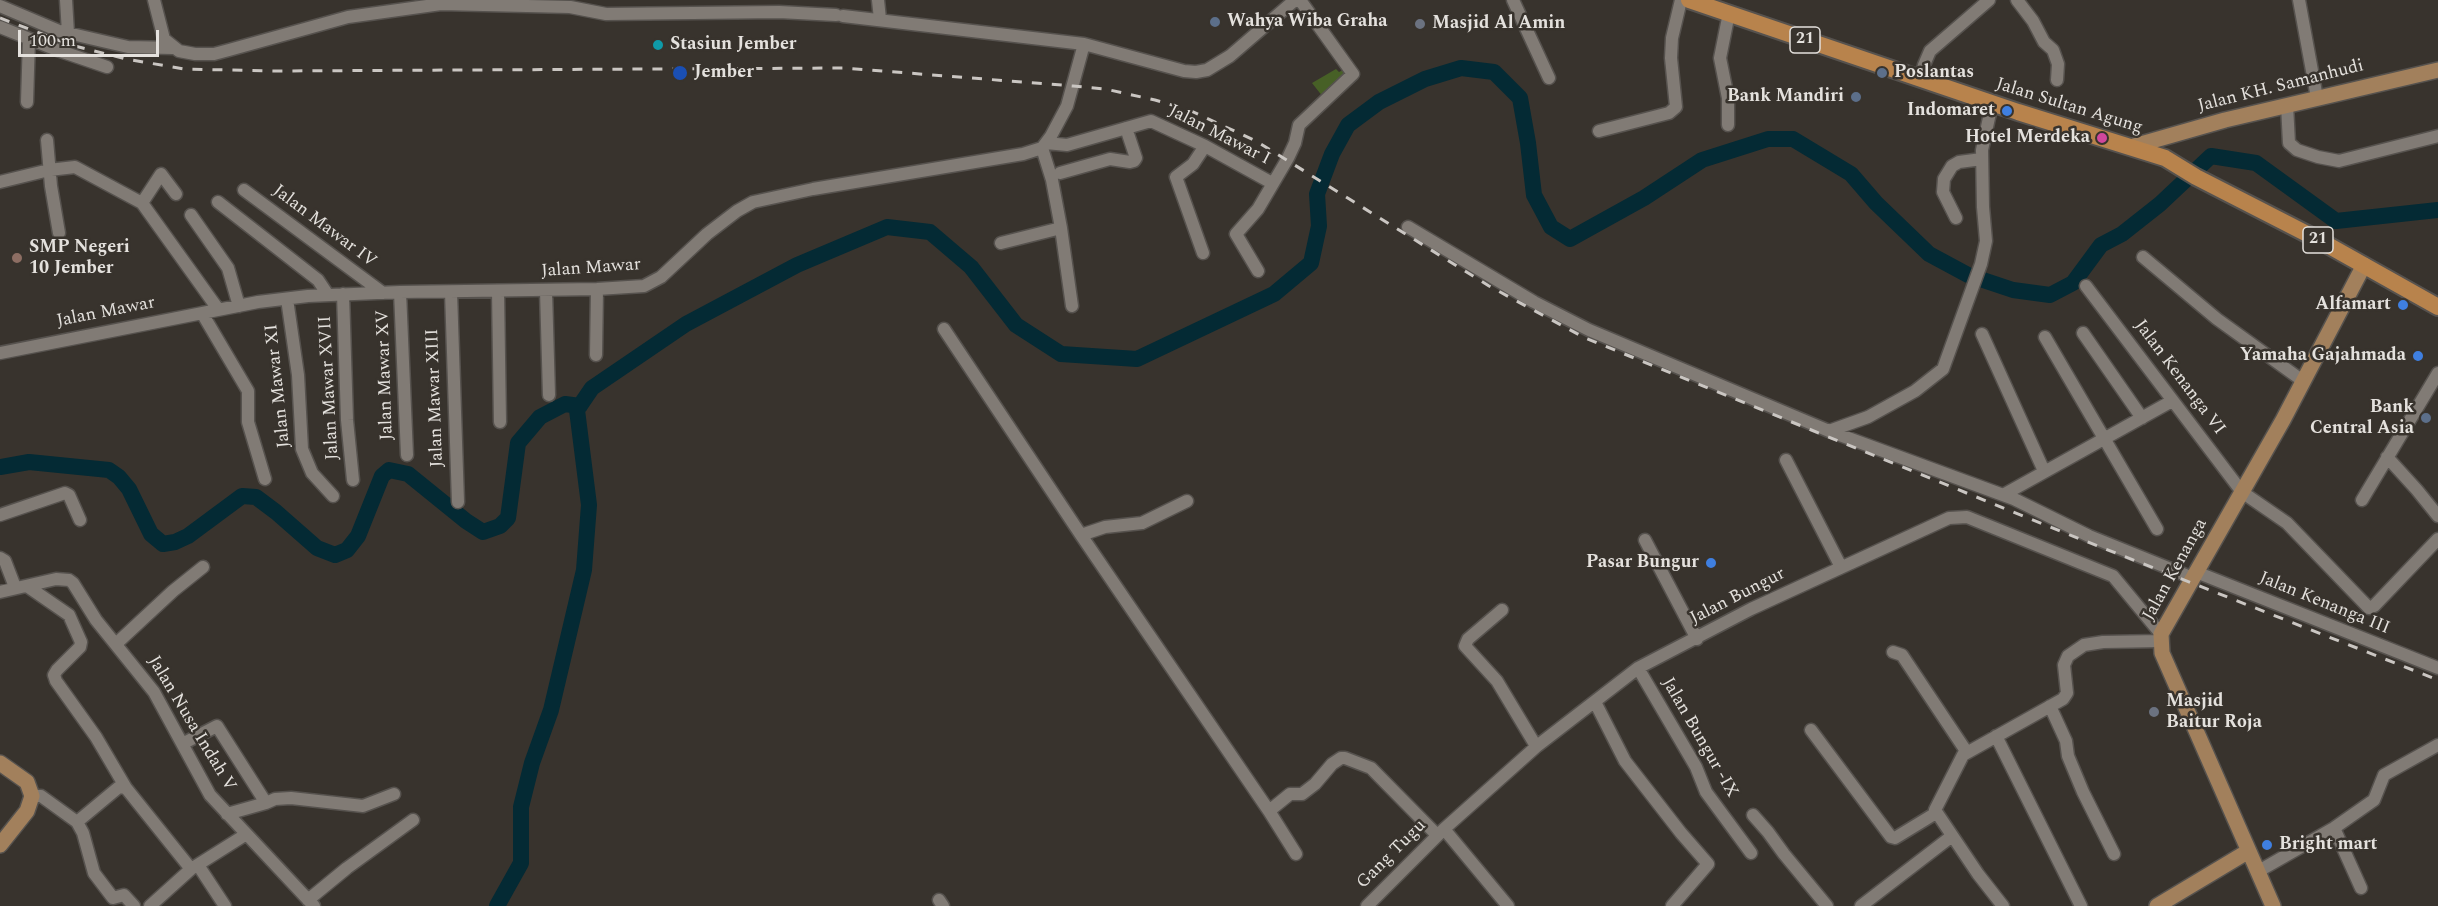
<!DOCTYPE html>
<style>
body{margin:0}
#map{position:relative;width:2438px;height:906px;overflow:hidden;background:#38332d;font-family:Spectral,serif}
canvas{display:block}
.scale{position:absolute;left:18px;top:30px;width:141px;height:27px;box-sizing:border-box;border:3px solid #e4e1dd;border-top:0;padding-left:8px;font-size:18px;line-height:21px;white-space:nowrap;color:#e4e1dd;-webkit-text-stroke:4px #38332d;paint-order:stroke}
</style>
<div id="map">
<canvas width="2438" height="906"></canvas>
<div class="scale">100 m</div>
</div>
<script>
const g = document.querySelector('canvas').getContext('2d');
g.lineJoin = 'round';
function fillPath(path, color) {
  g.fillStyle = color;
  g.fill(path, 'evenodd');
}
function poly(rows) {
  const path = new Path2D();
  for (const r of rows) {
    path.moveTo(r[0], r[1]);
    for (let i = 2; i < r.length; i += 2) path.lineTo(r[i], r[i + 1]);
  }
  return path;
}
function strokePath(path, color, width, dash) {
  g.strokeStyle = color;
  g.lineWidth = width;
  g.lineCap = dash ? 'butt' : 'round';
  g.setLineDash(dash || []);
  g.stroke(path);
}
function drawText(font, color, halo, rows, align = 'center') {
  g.font = font + ' Spectral,serif';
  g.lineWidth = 5;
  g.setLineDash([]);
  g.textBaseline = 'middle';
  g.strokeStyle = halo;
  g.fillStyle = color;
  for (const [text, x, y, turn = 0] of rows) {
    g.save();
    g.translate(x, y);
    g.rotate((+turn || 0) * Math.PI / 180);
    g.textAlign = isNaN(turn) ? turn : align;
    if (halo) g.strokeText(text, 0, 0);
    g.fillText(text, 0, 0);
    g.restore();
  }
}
const green = poly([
 [1336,69,1339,72,1345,69,1349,76,1323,97,1312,83]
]);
const river = poly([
 [0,467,29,462,109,470,119,477,129,489,151,534,163,544,175,542,188,536,242,496,256,497,276,512,317,548,335,555,347,550,358,536,382,476,389,470,408,474,466,521,483,532,500,526,508,518,518,443,540,417,565,404,580,406],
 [497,906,521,863,521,807,532,763,551,710,584,570,589,505,577,410,592,388,686,324,797,265,887,227,930,232,971,267,1016,325,1061,354,1137,359,1274,294,1311,263,1319,226,1317,194,1332,154,1348,125,1379,102,1425,79,1461,68,1494,72,1520,98,1528,143,1534,195,1551,227,1570,239,1644,198,1702,160,1768,139,1793,139,1851,174,1876,203,1929,254,1968,275,2013,290,2050,295,2073,283,2101,245,2122,234,2160,204,2211,156,2256,163,2336,221,2438,210]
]);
const minor = poly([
 [66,0,68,33],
 [154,0,164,39,179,51,195,54,214,54,229,50,348,17,441,4,570,7,606,14,779,12,836,15],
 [878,0,880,19],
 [1513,0,1549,78],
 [2017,0,2033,21,2044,42,2053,50,2058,64,2057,80],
 [2299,0,2317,98],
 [0,6,59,31,128,47,173,48],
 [843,16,1084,44,1184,71,1196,72,1207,70,1230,56,1295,0],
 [0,27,57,50,107,67],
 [1921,80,1924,65,1930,51,1989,0],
 [27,102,29,39],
 [2287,105,2289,143,2297,150,2318,157,2339,161,2438,136],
 [1728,125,1728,98,1720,58,1729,13],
 [1599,131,1669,113,1676,107,1671,58,1672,38,1681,0],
 [47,140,51,186,59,233],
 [1046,143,1067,145,1151,121,1205,146,1272,183],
 [1042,148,1052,180,1061,228,1072,306],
 [1060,173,1110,159,1130,162,1134,161,1136,158,1126,128],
 [0,182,49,170,75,167,142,203,218,309],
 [244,190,383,293],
 [218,202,318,280,328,295],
 [142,203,161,174,176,194],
 [191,215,228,268,239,306],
 [1956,218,1943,192,1944,179,1952,166,1959,162,1982,159],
 [1408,227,1534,302,1589,330,1829,431,2014,499,2089,536,2193,578],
 [1001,243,1061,228],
 [1203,253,1176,177,1193,164,1205,146],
 [2143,257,2217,319,2303,381],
 [1258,271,1236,234,1258,209,1288,158,1295,143,1299,125,1353,74,1300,0],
 [2086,286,2242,492,2287,523,2369,608,2374,606,2438,539],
 [498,291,500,422],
 [546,291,549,395],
 [400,292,407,455],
 [451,292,458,502],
 [343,294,347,420,353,480],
 [287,299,298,375,302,449,312,473,333,496],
 [202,313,248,391,248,422,265,479],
 [944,329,1081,535,1269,811,1296,854],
 [2083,333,2142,418],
 [1982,334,2044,471],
 [2045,337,2157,529],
 [0,353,258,302,308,296,400,292,597,289,644,286,661,277,707,234,737,211,753,202,813,189,1023,154,1042,148,1051,136,1067,106,1084,44],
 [596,355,597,289],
 [1829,431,1868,417,1915,391,1943,369,1981,264,1986,241,1983,207,1982,150,1992,104],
 [2387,457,2417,490,2438,516],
 [1786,460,1841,567],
 [2003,495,2172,401],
 [2362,500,2438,373],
 [0,515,65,493,69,495,80,520],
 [1081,535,1105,527,1142,523,1187,501],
 [1645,540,1697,639],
 [0,558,5,561,15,587],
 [2196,572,2438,668],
 [27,586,69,615,81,642,80,647,57,670,54,675,56,681,96,737,126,788,191,869],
 [0,592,56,579,69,580,73,583,96,620,154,692,210,795,314,906],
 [1502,610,1468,639,1465,646,1497,681,1536,746],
 [117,643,173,591,203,567],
 [1893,652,1902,655,1966,751],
 [1638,668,1696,767,1706,792,1751,853],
 [1595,702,1625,761,1681,833,1708,864,1672,906],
 [2050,706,2066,741,2068,756,2083,792,2114,854],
 [1811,730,1891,837,1895,838,1936,813],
 [1996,736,2081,906],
 [184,743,217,726,266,803,275,799,291,798,363,806,394,794],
 [32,796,41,796,77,822,83,833,94,873,113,898,124,895,134,906],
 [1269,811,1290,794,1302,794,1315,784,1332,764,1341,758,1345,758,1371,768,1437,835],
 [227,814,266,803],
 [1753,815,1768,832,1784,854,1827,906],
 [77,822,119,787,126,788],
 [2334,828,2361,888],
 [1444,829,1508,906],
 [198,865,225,906],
 [2257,872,2334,828,2374,800,2384,775,2438,745],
 [308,900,347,868,413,820],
 [939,900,943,906],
 [150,906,191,869,245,835],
 [1367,906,1444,829,1537,746,1638,668,1751,609,1949,518,1967,517,2113,576,2161,634],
 [1861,906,1952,836],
 [2003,906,1978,874,1935,810,1963,755,2063,699,2067,693,2064,665,2068,656,2084,645,2103,642,2160,641]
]);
const major = poly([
 [2134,146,2225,120,2438,70],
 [0,763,27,782,32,796,27,811,0,845],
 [2157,906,2247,852],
 [2273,906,2162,653,2161,634,2283,420,2364,265]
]);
const highway = poly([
 [1689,0,2018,112,2165,158,2196,177,2317,239,2438,307]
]);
const rail = poly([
 [0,18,71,45,126,59,184,69,273,71,844,68,1073,86,1105,89,1155,100,1189,110,1256,141,1489,286,1585,338,2065,533,2438,680]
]);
const markers = [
 [1215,22,6,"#5c6f8a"],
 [1420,24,6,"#6b7280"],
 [658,45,6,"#0f9aa8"],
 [680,73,8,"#1a4fb4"],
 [1882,73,6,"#5c6f8a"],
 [1856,97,6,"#5c6f8a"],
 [2007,111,6,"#3f7fe0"],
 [2102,138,6,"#d1479c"],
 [17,258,6,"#8d6e63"],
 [2403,305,6,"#3f7fe0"],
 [2418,356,6,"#3f7fe0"],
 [2426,418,6,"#5c6f8a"],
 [1711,563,6,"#3f7fe0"],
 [2154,712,6,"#6b7280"],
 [2267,845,6,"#3f7fe0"]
];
const shields = [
 [1805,40,30],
 [2318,240,30]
];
const shieldNames = [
 ["21",1805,40],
 ["21",2318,240]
];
const poiNames = [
 ["Wahya Wiba Graha",1227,22],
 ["Masjid Al Amin",1432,24],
 ["Stasiun Jember",670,45],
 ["Jember",694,73],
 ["Poslantas",1894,73],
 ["Bank Mandiri",1844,97,"right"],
 ["Indomaret",1995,111,"right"],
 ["Hotel Merdeka",2090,138,"right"],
 ["SMP Negeri",29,248],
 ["10 Jember",29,269],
 ["Alfamart",2391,305,"right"],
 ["Yamaha Gajahmada",2406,356,"right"],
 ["Bank",2414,408,"right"],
 ["Central Asia",2414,429,"right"],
 ["Pasar Bungur",1699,563,"right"],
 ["Masjid",2166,702],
 ["Baitur Roja",2166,723],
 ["Bright mart",2279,845]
];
const streetNames = [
 ["Jalan KH. Samanhudi",2281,87,-14],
 ["Jalan Sultan Agung",2069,107,17],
 ["Jalan Mawar I",1219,136,27],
 ["Jalan Mawar IV",324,227,37],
 ["Jalan Mawar",591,269,-4],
 ["Jalan Mawar",106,313,-11],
 ["Jalan Mawar XV",386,375,-92],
 ["Jalan Kenanga VI",2179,378,53],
 ["Jalan Mawar XI",279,386,-96],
 ["Jalan Mawar XVII",330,388,-93],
 ["Jalan Mawar XIII",436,398,-92],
 ["Jalan Kenanga",2176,570,-61],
 ["Jalan Bungur",1738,597,-27],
 ["Jalan Kenanga III",2324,604,22],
 ["Jalan Nusa Indah V",191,724,59],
 ["Jalan Bungur -IX",1699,738,60],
 ["Gang Tugu",1392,855,-45]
];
fillPath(green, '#476026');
strokePath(river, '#042a34', 16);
strokePath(minor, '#56524e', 15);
strokePath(major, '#56524e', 18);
strokePath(highway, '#56524e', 20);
strokePath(minor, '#817b75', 12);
strokePath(major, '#a2805c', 15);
strokePath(highway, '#b8834c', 16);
strokePath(rail, '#cac6c2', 3, [10, 10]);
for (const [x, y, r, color] of markers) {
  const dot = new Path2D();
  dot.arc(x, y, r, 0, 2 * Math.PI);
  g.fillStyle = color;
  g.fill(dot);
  strokePath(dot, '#38332d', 2);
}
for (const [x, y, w] of shields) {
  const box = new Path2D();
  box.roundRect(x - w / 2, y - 13, w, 26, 4.5);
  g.fillStyle = '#38332d';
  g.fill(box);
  strokePath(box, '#e4e1dd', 1.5);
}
drawText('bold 16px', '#e4e1dd', null, shieldNames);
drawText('bold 18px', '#e4e1dd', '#38332d', poiNames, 'left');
drawText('18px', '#e4e1dd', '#38332d', streetNames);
</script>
